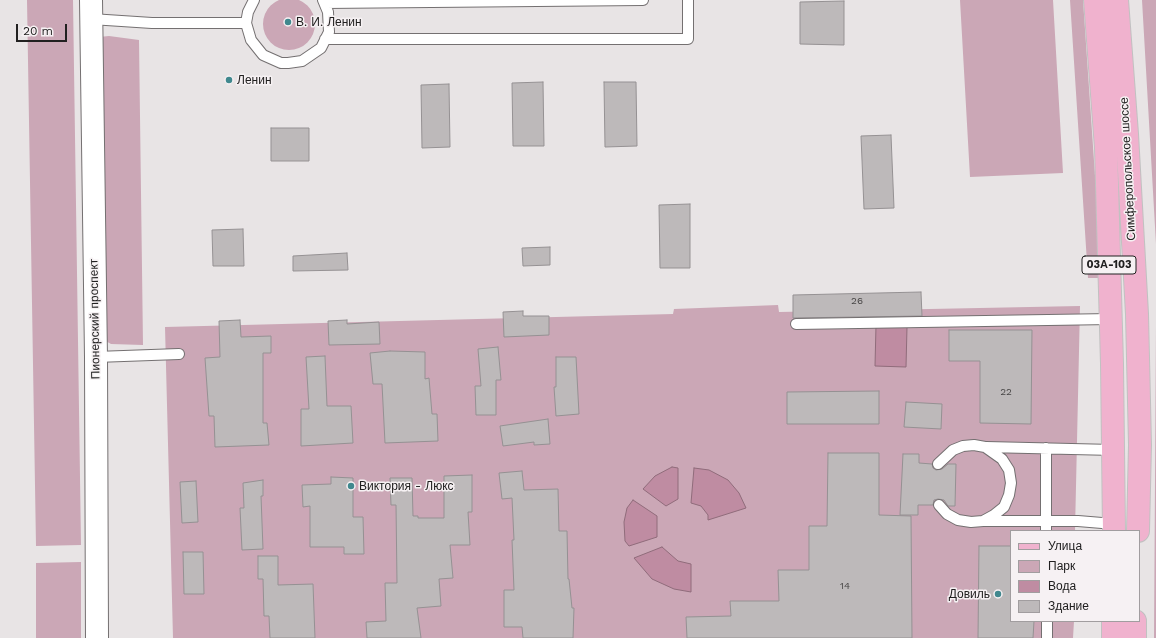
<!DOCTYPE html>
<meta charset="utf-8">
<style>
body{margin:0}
#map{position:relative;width:1156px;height:638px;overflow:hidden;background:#e8e4e5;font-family:"Work Sans",sans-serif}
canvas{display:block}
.legend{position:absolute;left:1010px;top:530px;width:130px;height:92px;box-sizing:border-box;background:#f6f1f3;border:1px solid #a19d9f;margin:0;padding:5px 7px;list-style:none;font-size:12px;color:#212020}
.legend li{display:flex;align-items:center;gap:8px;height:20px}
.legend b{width:20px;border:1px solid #a19d9f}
.scale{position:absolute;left:16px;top:24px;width:51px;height:18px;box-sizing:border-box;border:2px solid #212020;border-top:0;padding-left:5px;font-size:12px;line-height:14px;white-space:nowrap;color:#212020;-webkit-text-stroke:3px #f6f1f3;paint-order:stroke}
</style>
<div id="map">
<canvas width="1156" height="638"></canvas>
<ul class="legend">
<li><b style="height:5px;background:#f0b2ce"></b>Улица</li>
<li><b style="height:11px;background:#cba7b6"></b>Парк</li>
<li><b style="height:11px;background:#bf8ca2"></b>Вода</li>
<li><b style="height:11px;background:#bdb9ba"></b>Здание</li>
</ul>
<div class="scale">20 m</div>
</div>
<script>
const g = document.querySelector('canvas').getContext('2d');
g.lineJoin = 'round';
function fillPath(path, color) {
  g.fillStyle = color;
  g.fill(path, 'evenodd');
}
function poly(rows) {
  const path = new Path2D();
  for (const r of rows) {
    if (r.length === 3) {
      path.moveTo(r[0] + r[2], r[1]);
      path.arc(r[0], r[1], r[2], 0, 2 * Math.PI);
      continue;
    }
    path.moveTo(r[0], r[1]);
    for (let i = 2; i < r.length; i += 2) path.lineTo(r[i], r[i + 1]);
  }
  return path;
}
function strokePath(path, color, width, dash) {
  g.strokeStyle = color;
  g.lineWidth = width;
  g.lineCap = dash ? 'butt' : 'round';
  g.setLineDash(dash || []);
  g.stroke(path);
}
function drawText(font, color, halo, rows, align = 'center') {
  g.font = font + ' "Work Sans",sans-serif';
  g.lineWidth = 3;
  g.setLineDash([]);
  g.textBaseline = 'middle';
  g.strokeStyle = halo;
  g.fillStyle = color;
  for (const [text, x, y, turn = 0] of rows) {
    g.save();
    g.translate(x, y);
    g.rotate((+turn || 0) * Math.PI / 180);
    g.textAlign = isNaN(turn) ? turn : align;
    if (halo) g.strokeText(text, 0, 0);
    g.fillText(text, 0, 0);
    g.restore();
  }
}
const green = poly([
 [289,24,26],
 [27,0,73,0,81,545,36,546],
 [960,0,1053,0,1063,173,970,177],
 [1070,0,1083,0,1102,278,1088,278],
 [1142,0,1156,0,1156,244],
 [109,36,139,40,143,345,111,344,104,340,99,37],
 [778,305,779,312,1080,306,1075,531,1011,531,1011,621,1074,621,1073,638,173,638,165,327,673,314,674,309],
 [1156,326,1156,638,1154,638],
 [81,562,81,638,36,638,36,563]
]);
const water = poly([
 [876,326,907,327,906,367,875,366,876,326],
 [672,467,678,468,678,499,666,506,643,489,655,476,672,467],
 [694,468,709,470,728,480,739,493,746,508,708,520,708,515,701,506,691,503,694,468],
 [633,500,657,516,657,537,629,546,625,541,624,522,627,508,633,500],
 [662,547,678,561,691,564,691,592,674,589,652,579,634,558,662,547]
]);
const building = poly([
 [844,1,844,45,800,44,800,2,844,1],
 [543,82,544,146,513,146,512,83,543,82],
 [604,82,636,82,637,146,605,147,604,82],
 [449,84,450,147,422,148,421,85,449,84],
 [271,128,309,128,309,161,271,161,271,128],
 [891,135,894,208,864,209,861,136,891,135],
 [690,204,690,268,660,268,659,205,690,204],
 [243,229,244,266,213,266,212,230,243,229],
 [550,247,550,265,523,266,522,248,550,247],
 [347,253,348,270,293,271,293,256,347,253],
 [921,292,922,316,793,318,793,295,921,292],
 [523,311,523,316,549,316,549,335,504,337,503,312,523,311],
 [240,320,241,337,271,336,271,353,263,353,263,423,267,423,269,445,215,447,214,416,209,416,205,358,220,357,219,321,240,320],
 [347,320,347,324,379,322,380,344,329,345,328,321,347,320],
 [949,330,1032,330,1031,424,980,423,980,361,949,361,949,330],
 [498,347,501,380,496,380,496,415,476,415,475,386,481,386,478,349,498,347],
 [390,351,425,352,425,379,429,378,432,414,437,414,438,441,385,443,382,384,373,384,370,353,390,351],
 [325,356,327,406,351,406,353,443,301,446,301,409,309,409,306,357,325,356],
 [556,357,576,357,579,414,556,416,554,387,556,387,556,357],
 [879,391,879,424,787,424,787,392,879,391],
 [906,402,942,404,941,429,904,427,906,402],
 [548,419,550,444,534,445,534,442,503,446,500,426,548,419],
 [828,453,879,453,879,515,911,516,912,638,687,638,686,617,731,616,730,601,779,601,778,570,809,570,809,526,827,526,828,453],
 [903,454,919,454,919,463,932,464,933,468,936,470,942,469,948,464,956,464,955,506,948,506,944,500,938,499,934,500,933,505,918,505,918,515,900,515,903,454],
 [522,471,524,490,558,489,559,531,567,531,568,579,569,579,572,608,574,608,573,638,523,638,522,627,504,627,504,590,514,590,512,540,514,540,512,498,502,499,499,473,522,471],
 [472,475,472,512,468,512,470,545,450,545,453,578,439,579,441,606,417,608,421,638,367,638,366,622,386,621,385,583,397,583,396,505,391,505,390,478,412,478,413,516,418,516,418,518,444,518,444,476,472,475],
 [331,477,353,478,353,517,363,517,364,554,344,554,344,547,310,547,310,506,303,507,302,485,331,484,331,477],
 [263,480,263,496,261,496,263,549,242,550,240,508,244,508,243,483,263,480],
 [196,481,198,522,182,523,180,482,196,481],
 [979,546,1011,546,1011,621,1034,621,1033,638,978,638,979,546],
 [183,552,203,552,204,594,184,594,183,552],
 [258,556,278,556,278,585,313,584,315,638,270,638,269,616,264,616,263,579,258,579,258,556]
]);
const service = poly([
 [254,0,248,12,246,23,251,40,263,55,281,63,288,63,302,61,321,48,329,32,328,12,323,0],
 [325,3,643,0],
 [91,19,152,23,246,23],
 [325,39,688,39,688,0],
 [796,324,1111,319],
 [96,357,179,354],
 [986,447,1114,450],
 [1046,448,1046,531],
 [938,464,953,450,963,446,974,445,985,447,1002,459,1009,470,1011,483,1009,495,1004,507,994,515,983,521,971,522,958,520,947,514,939,505],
 [985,521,1078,521,1114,524],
 [1047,621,1047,638]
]);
const tertiary = poly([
 [91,0,96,357,97,638]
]);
const primary = poly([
 [1095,0,1106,148,1112,364,1114,531],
 [1117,0,1127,134,1137,314,1140,445,1138,531],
 [1113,638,1113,621],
 [1135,638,1135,621]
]);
const markers = [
 [288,22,4,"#40888e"],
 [229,80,4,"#40888e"],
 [351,486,4,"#40888e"],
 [998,594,4,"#40888e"]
];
const numberNames = [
 ["26",857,301],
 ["22",1006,392],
 ["14",845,586]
];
const shields = [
 [1109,265,54]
];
const shieldNames = [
 ["03А-103",1109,265]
];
const poiNames = [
 ["В. И. Ленин",296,22],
 ["Ленин",237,80],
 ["Виктория - Люкс",359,486],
 ["Довиль",990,594,"right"]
];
const streetNames = [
 ["Симферопольское шоссе",1128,169,-93],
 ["Пионерский проспект",95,319,-91]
];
fillPath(green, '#cba7b6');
fillPath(water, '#bf8ca2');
strokePath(water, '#906c7b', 1);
fillPath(building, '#bdb9ba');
strokePath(building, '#959193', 1);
strokePath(service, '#747071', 12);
strokePath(tertiary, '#747071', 24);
strokePath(primary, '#c1c1c1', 24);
strokePath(service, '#fff', 10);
strokePath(tertiary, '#fff', 22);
strokePath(primary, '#f0b2ce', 22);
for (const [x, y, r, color] of markers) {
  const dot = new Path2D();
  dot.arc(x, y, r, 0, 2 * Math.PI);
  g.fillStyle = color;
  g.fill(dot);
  strokePath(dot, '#f6f1f3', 1.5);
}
drawText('10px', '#484646', null, numberNames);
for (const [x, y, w] of shields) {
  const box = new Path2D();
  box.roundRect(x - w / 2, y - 9, w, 18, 3);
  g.fillStyle = '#f6f1f3';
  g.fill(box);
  strokePath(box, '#212020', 1);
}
drawText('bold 11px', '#212020', null, shieldNames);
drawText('12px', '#212020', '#f6f1f3', poiNames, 'left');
drawText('12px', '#212020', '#f6f1f3', streetNames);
</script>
